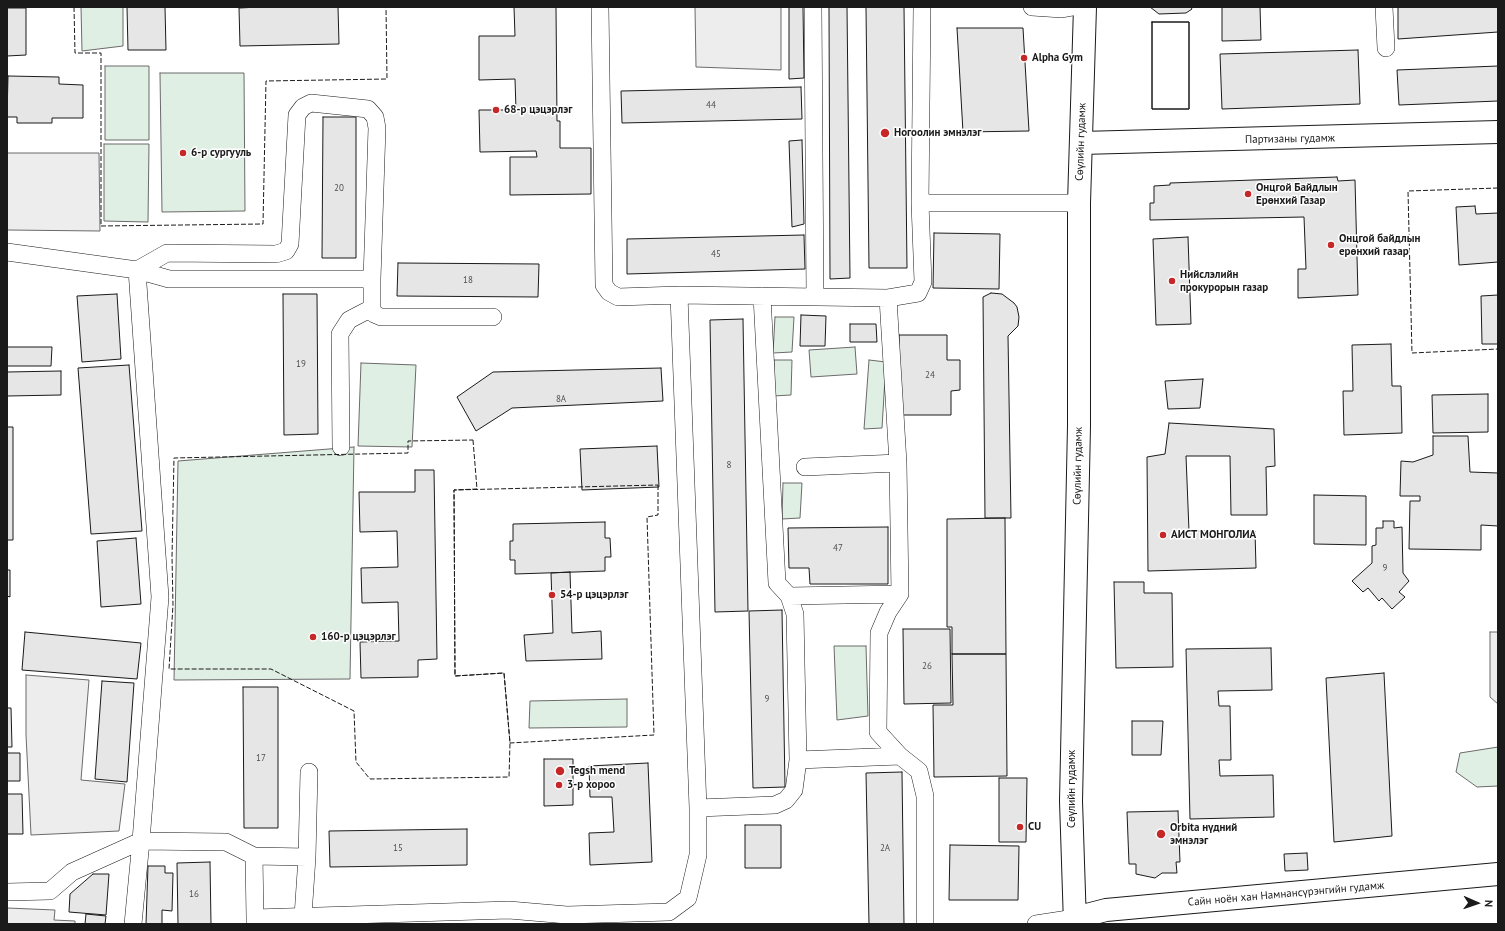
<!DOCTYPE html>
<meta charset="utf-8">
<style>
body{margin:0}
#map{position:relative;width:1505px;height:931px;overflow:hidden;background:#fff;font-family:"PT Sans",sans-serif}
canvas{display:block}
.frame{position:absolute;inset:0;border:8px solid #1a1a1a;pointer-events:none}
.north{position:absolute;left:1457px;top:883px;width:40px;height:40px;-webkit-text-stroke:3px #fff;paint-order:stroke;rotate:92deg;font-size:11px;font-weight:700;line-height:16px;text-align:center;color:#1a1a1a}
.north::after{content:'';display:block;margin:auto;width:14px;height:18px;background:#1a1a1a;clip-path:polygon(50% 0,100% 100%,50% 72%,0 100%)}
</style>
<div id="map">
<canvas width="1505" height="931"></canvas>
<div class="frame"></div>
<div class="north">N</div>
</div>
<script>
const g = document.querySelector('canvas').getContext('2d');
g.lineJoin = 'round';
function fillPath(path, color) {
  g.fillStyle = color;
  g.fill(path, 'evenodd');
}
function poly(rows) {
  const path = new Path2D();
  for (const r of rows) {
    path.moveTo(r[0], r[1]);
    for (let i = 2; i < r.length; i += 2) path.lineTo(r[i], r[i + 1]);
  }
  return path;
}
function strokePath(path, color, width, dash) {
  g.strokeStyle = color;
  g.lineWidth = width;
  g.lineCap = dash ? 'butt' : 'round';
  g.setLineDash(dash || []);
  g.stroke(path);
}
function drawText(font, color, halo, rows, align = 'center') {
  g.font = font + ' "PT Sans",sans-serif';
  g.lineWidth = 3;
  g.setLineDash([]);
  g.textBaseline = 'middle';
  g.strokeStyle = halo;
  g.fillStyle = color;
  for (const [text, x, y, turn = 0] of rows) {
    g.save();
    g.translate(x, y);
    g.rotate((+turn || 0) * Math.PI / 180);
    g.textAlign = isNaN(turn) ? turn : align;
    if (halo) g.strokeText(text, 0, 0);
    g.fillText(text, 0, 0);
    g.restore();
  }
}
const green = poly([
 [81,7,123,7,123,46,82,51,81,7],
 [105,66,149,66,149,140,105,140,105,66],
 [160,73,244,73,245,211,162,212,160,73],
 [104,144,149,144,148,222,104,221,104,144],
 [775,317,794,317,792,352,773,353,775,317],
 [855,347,857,374,811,377,809,350,855,347],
 [774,360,792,360,791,395,773,396,774,360],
 [869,360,886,362,882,428,864,429,869,360],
 [361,363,416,365,412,447,358,446,361,363],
 [354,447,350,679,174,680,178,461,354,447],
 [783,483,802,483,800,518,782,519,783,483],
 [866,646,868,716,837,720,834,646,866,646],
 [627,699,627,727,529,728,530,701,627,699],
 [1498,747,1498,786,1477,787,1456,772,1460,753,1498,747]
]);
const parking = poly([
 [695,7,781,7,781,70,696,67,695,7],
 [7,153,99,153,100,231,7,230,7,153],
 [1490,632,1498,632,1498,704,1490,697,1490,632],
 [26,675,89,680,81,780,125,784,119,831,31,835,26,735,26,675],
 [7,908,55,910,54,920,75,921,75,924,7,924,7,908]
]);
const building = poly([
 [127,7,165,7,166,50,128,50,127,7],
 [260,7,338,7,339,44,240,46,239,8,260,7],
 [514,7,556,7,557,121,560,121,560,148,591,148,591,194,510,195,510,157,537,157,536,151,480,152,479,110,516,110,515,79,479,80,479,36,515,36,514,7],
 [789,7,803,7,804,78,789,79,789,7],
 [829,7,847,7,850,278,830,279,829,7],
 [866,7,904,7,907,268,869,268,866,7],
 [1150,7,1191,7,1192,9,1186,13,1159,14,1150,7],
 [1222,7,1260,7,1261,40,1222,41,1222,7],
 [1398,7,1498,7,1498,32,1398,39,1398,7],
 [7,8,26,8,26,55,7,56,7,8],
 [1152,22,1189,22,1189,109,1152,109,1152,22],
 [1152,22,1189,22,1189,109,1152,109,1152,22],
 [957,28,1023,28,1029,131,963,132,957,28],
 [1358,50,1360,104,1222,109,1220,54,1358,50],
 [1498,66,1498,101,1399,105,1397,70,1498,66],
 [8,76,59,77,59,84,83,85,83,118,52,118,52,123,17,123,17,117,7,117,8,76],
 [801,87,802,119,622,123,621,91,801,87],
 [323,117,356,117,356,258,322,258,323,117],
 [802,140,804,224,792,227,789,141,802,140],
 [1337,177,1338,181,1355,180,1358,295,1298,298,1298,269,1306,269,1304,217,1150,220,1150,203,1154,203,1154,186,1170,185,1170,183,1337,177],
 [1475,206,1476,214,1498,213,1498,262,1459,265,1456,207,1475,206],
 [934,233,1000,234,999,289,933,288,934,233],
 [804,235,805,269,627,274,627,239,804,235],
 [1188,237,1191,324,1156,325,1153,239,1188,237],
 [398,263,539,264,538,297,397,296,398,263],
 [991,293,1002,294,1014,303,1017,307,1019,317,1018,326,1008,336,1011,518,985,518,983,297,991,293],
 [117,294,121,359,82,362,77,296,117,294],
 [283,294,317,294,318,434,284,435,283,294],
 [1498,295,1498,344,1482,344,1481,296,1498,295],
 [801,315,826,316,825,346,800,346,801,315],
 [743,319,748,611,715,612,710,320,743,319],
 [850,324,876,324,877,342,850,342,850,324],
 [899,335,947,335,947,360,960,360,960,390,951,391,951,415,900,415,899,335],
 [1391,344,1392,386,1401,386,1402,433,1344,435,1343,391,1353,391,1352,345,1391,344],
 [7,347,52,347,51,366,7,366,7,347],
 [129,365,142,531,91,534,78,368,129,365],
 [661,368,663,401,512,408,476,431,457,397,493,372,661,368],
 [61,371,61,395,7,396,7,372,61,371],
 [1203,379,1200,408,1168,409,1165,381,1203,379],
 [1488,394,1488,432,1433,433,1432,395,1488,394],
 [1169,423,1274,429,1275,466,1266,467,1267,515,1231,515,1230,456,1186,456,1189,531,1255,531,1256,568,1148,571,1147,457,1165,454,1169,423],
 [7,427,13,427,13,540,7,540,7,427],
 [1433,436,1468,436,1470,472,1498,473,1498,526,1481,525,1481,550,1409,549,1410,501,1420,501,1420,496,1400,496,1401,461,1413,462,1433,455,1433,436],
 [657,446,659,487,582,490,580,449,657,446],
 [415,470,434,470,437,659,418,660,418,677,361,678,360,642,399,641,398,602,362,603,361,568,398,567,397,531,360,532,359,492,415,492,415,470],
 [1314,495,1366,496,1366,545,1314,544,1314,495],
 [1005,518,1006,654,952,654,952,627,947,627,947,519,1005,518],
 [1383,521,1394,521,1394,528,1402,527,1403,573,1409,581,1399,592,1405,597,1392,609,1382,598,1379,601,1368,588,1363,592,1352,581,1372,563,1372,546,1376,545,1376,528,1383,528,1383,521],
 [605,522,605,538,610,538,611,557,605,557,605,571,515,574,515,560,510,560,510,541,513,541,513,524,605,522],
 [888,527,888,584,810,584,809,568,789,568,788,528,888,527],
 [136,538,141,604,101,607,97,541,136,538],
 [7,570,10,570,10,597,7,596,7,570],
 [570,572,572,633,601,631,602,659,526,661,524,635,553,633,551,573,570,572],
 [1114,582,1144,582,1144,593,1172,593,1173,667,1116,668,1114,582],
 [782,610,785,787,753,788,749,611,782,610],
 [903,629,950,629,951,703,904,704,903,629],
 [25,632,141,643,137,679,22,670,25,632],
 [1271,648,1272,690,1218,691,1219,706,1230,706,1231,760,1219,760,1220,776,1273,775,1274,817,1190,819,1186,649,1271,648],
 [952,654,1006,654,1007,776,934,777,933,705,953,705,952,654],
 [1384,673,1392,836,1334,842,1326,678,1384,673],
 [102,681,134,683,127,782,95,779,102,681],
 [243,687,278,687,278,828,244,828,243,687],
 [7,708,11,708,12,747,7,747,7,708],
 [1132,721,1163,721,1161,755,1132,755,1132,721],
 [7,753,20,753,20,781,7,781,7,753],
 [544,759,573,759,573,805,544,806,544,759],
 [648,763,652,862,590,865,589,833,614,832,612,797,590,797,589,766,648,763],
 [902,772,904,924,869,924,866,773,902,772],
 [999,778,1027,778,1026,842,999,842,999,778],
 [7,794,22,794,23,834,7,834,7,794],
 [1178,811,1180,862,1176,862,1177,873,1162,873,1155,878,1136,874,1136,864,1129,864,1127,812,1178,811],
 [745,825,781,825,781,868,745,868,745,825],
 [467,829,467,865,330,867,329,831,467,829],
 [950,845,1019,846,1018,900,949,900,950,845],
 [1307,853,1308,870,1285,871,1284,854,1307,853],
 [210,862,211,924,178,924,177,863,210,862],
 [148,866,165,866,165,873,173,873,172,911,162,910,162,924,146,924,148,866],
 [93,874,109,874,106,915,69,912,70,894,93,874],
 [86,914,106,916,105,924,85,924,86,914]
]);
const street = poly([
 [600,7,604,285,609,292,618,297,679,295,888,298,918,293,923,282,920,203],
 [813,7,815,297],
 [922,7,920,203,1079,203],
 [1032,7,1062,9,1073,7],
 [1384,7,1386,48],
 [7,252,137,270,169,279,372,279],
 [137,270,160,597,141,841,226,842,254,856,255,918],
 [137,270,167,253,276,254,286,251,290,244,297,115,303,107,311,103,368,109,375,117,377,128,372,279,372,308,374,314,381,317,493,317],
 [762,296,777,583,789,596,795,614,798,760],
 [888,298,898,463,900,594,888,612,879,633,878,732,900,756,919,771,925,796,925,924],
 [341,447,340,334,349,320,372,308],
 [805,467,898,463],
 [789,596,900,594],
 [698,808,775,805,786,800,794,790,798,760,900,756],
 [254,856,307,857],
 [7,892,50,891,72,872,141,841,133,924],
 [303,916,307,857,309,772],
 [255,924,255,918,509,910,567,915,669,912,688,898,698,855,698,808,679,295],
 [1036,924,1075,918]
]);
const secondary = poly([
 [1081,143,1498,132],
 [1075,918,1106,910,1498,874],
 [1075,924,1071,801,1079,426,1079,203,1085,7]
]);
const fence = poly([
 [74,7,75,53,101,53,101,226,263,224,266,81,387,79,386,7],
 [1498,188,1408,191,1412,353,1498,349],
 [473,440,477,489,454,490,455,676,504,673,510,743,509,777,370,779,356,762,354,711,271,669,169,669,173,605,172,557,174,458,408,453,408,441,473,440],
 [658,485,658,515,647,517,654,735,510,743,504,673,455,676,454,490,658,485]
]);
const markers = [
 [1024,58,4,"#c62828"],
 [496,110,4,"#c62828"],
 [885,133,5,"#c62828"],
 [183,153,4,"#c62828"],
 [1248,194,4,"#c62828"],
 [1331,245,4,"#c62828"],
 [1172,281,4,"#c62828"],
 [1163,535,4,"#c62828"],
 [552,595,4,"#c62828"],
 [313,637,4,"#c62828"],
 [560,771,5,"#c62828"],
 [559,785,4,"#c62828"],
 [1020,827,4,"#c62828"],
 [1161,834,5,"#c62828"]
];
const numberNames = [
 ["44",711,105],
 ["20",339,188],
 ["45",716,254],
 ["18",468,280],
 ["19",301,364],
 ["24",930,375],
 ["8А",561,399],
 ["8",729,465],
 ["47",838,548],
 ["9",1385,568],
 ["26",927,666],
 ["9",767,699],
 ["17",261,758],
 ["15",398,848],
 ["2А",885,848],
 ["16",194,894]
];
const poiNames = [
 ["Alpha Gym",1032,58],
 ["68-р цэцэрлэг",504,110],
 ["Ногоолин эмнэлэг",894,133],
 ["6-р сургууль",191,153],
 ["Онцгой Байдлын",1256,188],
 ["Ерөнхий Газар",1256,201],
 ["Онцгой байдлын",1339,239],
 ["ерөнхий газар",1339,252],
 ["Нийслэлийн",1180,275],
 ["прокурорын газар",1180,288],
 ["АИСТ МОНГОЛИА",1171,535],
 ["54-р цэцэрлэг",560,595],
 ["160-р цэцэрлэг",321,637],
 ["Tegsh mend",569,771],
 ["3-р хороо",567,785],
 ["CU",1028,827],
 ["Orbita нүдний",1170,828],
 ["эмнэлэг",1170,841]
];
const streetNames = [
 ["Партизаны гудамж",1290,139,-1],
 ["Сөүлийн гудамж",1081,142,-88],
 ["Сөүлийн гудамж",1078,466,-89],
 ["Сөүлийн гудамж",1072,789,-90],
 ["Сайн ноён хан Намнансүрэнгийн гудамж",1286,894,-5]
];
fillPath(green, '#e0efe3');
strokePath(green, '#6a6a6a', 1);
fillPath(parking, '#ededed');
strokePath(parking, '#6a6a6a', 1);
fillPath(building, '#e6e6e6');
strokePath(building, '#1a1a1a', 1);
strokePath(street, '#1a1a1a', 18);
strokePath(secondary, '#1a1a1a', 24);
strokePath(street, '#fff', 17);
strokePath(secondary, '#fff', 22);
strokePath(fence, '#1a1a1a', 1, [5, 2]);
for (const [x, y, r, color] of markers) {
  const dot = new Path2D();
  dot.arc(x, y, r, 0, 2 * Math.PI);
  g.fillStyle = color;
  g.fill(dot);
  strokePath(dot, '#fff', 1.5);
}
drawText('9px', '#4d4d4d', null, numberNames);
drawText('bold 11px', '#1a1a1a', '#fff', poiNames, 'left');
drawText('11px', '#1a1a1a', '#fff', streetNames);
</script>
